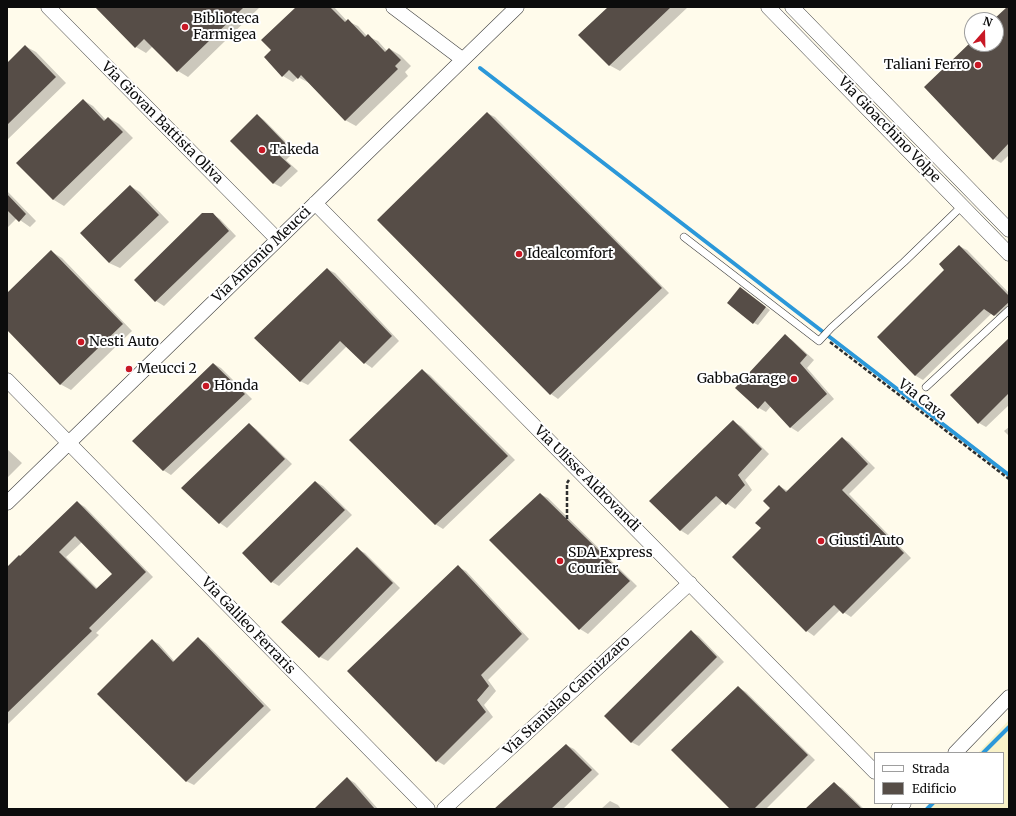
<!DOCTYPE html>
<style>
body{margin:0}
#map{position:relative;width:1016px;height:816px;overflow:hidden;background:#fffbeb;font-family:Merriweather,serif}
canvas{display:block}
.frame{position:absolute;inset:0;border:8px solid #0c0c0c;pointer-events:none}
.legend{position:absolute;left:874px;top:752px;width:130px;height:52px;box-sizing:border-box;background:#fff;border:1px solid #9e9e9e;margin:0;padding:5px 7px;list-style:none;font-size:12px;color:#0c0c0c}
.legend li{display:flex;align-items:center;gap:8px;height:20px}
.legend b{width:20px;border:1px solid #9e9e9e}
.north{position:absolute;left:964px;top:12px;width:40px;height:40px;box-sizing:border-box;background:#fff;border:1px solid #9e9e9e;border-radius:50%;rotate:20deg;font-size:11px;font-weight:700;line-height:16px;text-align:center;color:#0c0c0c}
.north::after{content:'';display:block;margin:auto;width:14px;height:18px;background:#c81825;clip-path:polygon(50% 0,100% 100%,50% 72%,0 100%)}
</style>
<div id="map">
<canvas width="1016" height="816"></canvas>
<div class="frame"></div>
<ul class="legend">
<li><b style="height:5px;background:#fff"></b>Strada</li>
<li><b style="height:11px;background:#564d47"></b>Edificio</li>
</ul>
<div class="north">N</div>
</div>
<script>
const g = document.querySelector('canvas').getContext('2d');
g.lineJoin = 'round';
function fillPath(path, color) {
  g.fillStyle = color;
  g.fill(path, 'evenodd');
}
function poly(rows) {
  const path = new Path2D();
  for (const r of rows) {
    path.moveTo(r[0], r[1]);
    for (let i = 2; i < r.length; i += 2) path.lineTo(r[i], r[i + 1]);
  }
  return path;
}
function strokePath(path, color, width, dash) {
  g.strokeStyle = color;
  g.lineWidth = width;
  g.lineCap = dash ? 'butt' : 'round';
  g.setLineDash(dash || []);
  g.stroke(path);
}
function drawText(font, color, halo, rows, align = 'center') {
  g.font = font + ' Merriweather,serif';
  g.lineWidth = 4;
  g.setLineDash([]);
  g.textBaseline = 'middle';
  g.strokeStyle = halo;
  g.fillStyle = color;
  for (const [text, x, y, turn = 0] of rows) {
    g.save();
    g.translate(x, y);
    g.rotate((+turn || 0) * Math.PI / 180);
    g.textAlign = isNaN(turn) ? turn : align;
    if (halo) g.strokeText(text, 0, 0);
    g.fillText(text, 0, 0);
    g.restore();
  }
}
const farmland = poly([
 [1009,720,1009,809,925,809,931,803,1003,803,1003,753,978,753]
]);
const shadow = poly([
 [96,7,260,7,188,77,178,71,153,46,146,53,136,47],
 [297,7,334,7,347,21,358,26,367,36,378,41,387,51,390,49,400,55,411,66,405,72,408,76,356,126,345,120,309,83,298,77,293,82,283,76,272,50],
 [609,7,688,7,620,71,609,65],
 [1009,7,1009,155,1001,163,994,159,925,87,972,42,972,44,996,44,996,20,995,20],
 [25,46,36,52,66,83,7,140,7,64],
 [83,100,93,106,106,120,109,118,119,124,133,138,64,206,54,200,18,163],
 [487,113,495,117,669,293,558,399,551,394,378,220],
 [257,115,264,120,295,151,286,160,298,171,281,187,273,183],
 [130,186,140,192,169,222,120,268,109,263],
 [7,191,36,221,30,227,17,218,7,228],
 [212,214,220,219,236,236,164,306,156,301,136,280],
 [959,246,967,250,1009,293,1009,314,1002,320,992,313,923,380,916,376,878,337,946,270],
 [52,252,62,258,132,331,71,390,60,384,7,328,7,294],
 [327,269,335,273,399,341,372,368,365,363,347,346,308,385,300,381],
 [740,288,770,310,758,325,754,323],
 [785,336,792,340,814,360,807,368,834,399,798,432,790,427,771,406,766,412,759,408],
 [1009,339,1009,405,986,427,979,423],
 [214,364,221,368,252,399,171,475,163,470],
 [422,370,430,375,515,460,443,529,435,524],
 [733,422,741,426,769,454,745,480,752,490,735,509,723,501,688,535,680,530],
 [249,424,256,429,292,464,227,528,220,523,182,488],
 [1009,427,1009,436,1004,431],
 [842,438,849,442,875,468,849,494,911,558,851,617,840,610,814,636,807,631,733,557,762,528,772,508,779,486,788,491],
 [7,449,22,463,7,478],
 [316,482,323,486,352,515,279,586,272,582],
 [540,494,548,498,637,586,588,634,580,629,491,541],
 [77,502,85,507,153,577,96,633,99,635,7,725,7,568,21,557],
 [82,542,113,574,98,589,66,557],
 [357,549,365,553,400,588,328,661,320,657],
 [458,567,466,571,529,639,488,680,496,691,484,705,493,717,444,765,437,761],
 [691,632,699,636,724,662,639,746,631,742],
 [198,638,206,643,271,710,194,785,186,781,152,640,159,644,175,662],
 [738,687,746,692,815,760,766,809,732,809],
 [566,745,574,749,599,774,563,809,495,809],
 [347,778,355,783,378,809,315,809],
 [834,784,842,788,864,809,807,809],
 [610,801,618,805,621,809,601,809]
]);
const stream = poly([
 [480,68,1009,475],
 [983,753,1009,727],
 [927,809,933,803]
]);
const building = poly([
 [95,7,244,7,177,72,144,39,135,48],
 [296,7,330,7,345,22,348,19,365,37,368,34,385,52,389,48,401,60,395,66,398,69,345,121,301,75,298,79,289,70,282,77,264,57,271,50,261,40],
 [608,7,671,7,609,66,578,35],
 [1007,7,1009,7,1009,143,993,160,924,87,972,41,972,44,996,44,996,20,993,20],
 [25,45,56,77,7,125,7,63],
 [83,99,104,121,108,117,123,132,53,200,16,163],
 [487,112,662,288,550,395,377,220],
 [257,114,288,146,279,155,291,166,273,184,230,141],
 [130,185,159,215,109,263,80,233],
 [7,194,26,214,19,222,7,210],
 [202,213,213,213,229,231,155,302,134,280],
 [959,245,1009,296,1009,302,994,316,984,309,915,376,877,337,944,270,939,264],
 [51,250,123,324,60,385,7,330,7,293],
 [327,268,392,336,364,364,340,341,300,382,254,338],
 [740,287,766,307,753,324,727,303],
 [785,334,807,355,800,363,827,394,790,428,765,401,758,409,735,388],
 [1009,338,1009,393,978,424,950,395],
 [213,363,245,394,163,471,132,441],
 [422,369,508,456,435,525,349,440],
 [733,420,762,449,738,475,745,485,726,505,716,496,680,531,649,501],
 [249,423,285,459,219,524,181,488],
 [842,437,868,464,842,490,904,553,843,614,834,605,806,632,732,557,761,528,755,523,770,508,763,501,779,485,786,492],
 [315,481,345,510,271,583,242,553],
 [540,493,630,581,579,630,489,540],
 [77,501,146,572,89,628,92,631,7,713,7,567,19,555,20,556],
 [75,536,112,574,96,589,59,552],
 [357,547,393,583,319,658,281,622],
 [458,565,522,634,481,675,489,686,477,700,486,712,436,762,347,671],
 [691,630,717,657,631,743,604,716],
 [198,637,264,706,186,782,97,694,152,639,173,662],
 [738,686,808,755,754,809,730,809,671,750],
 [566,744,592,770,551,809,494,809],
 [347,777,375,809,314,809],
 [834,782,862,809,805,809]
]);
const path = poly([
 [830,342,1009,479],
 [567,519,567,483,569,480]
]);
const service = poly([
 [684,237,819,341,831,328,904,262,962,206],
 [926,387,1009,310]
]);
const minor = poly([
 [48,7,277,239],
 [393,7,462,59],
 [768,7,1009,254],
 [792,7,1009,230],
 [315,203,875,772],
 [7,380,428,809],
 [7,503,517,7],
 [955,753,1009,697],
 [444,809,690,583],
 [898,809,904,803]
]);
const markers = [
 [185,27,4,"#c81825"],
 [978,65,4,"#c81825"],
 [262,150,4,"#c81825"],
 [519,254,4,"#c81825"],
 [81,342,4,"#c81825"],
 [129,369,4,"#c81825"],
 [794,379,4,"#c81825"],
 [206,386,4,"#c81825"],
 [821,541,4,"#c81825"],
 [560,561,4,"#c81825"]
];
const poiNames = [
 ["Biblioteca",193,19],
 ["Farmigea",193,35],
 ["Taliani Ferro",970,65,"right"],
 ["Takeda",270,150],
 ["Idealcomfort",527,254],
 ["Nesti Auto",89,342],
 ["Meucci 2",137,369],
 ["GabbaGarage",786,379,"right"],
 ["Honda",214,386],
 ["Giusti Auto",829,541],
 ["SDA Express",568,553],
 ["Courier",568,569]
];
const streetNames = [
 ["Via Giovan Battista Oliva",162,123,45],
 ["Via Gioacchino Volpe",889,130,46],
 ["Via Antonio Meucci",262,255,-44],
 ["Via Cava",922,400,38],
 ["Via Ulisse Aldrovandi",587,479,45],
 ["Via Galileo Ferraris",248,626,46],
 ["Via Stanislao Cannizzaro",567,696,-43]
];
fillPath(farmland, '#f8f2c8');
fillPath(shadow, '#0003');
strokePath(stream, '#2b98d9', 4);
fillPath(building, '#564d47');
strokePath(service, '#3f3f3f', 8);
strokePath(minor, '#3f3f3f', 15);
strokePath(path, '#2e2e2e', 2.5, [4, 2]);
strokePath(service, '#fff', 7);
strokePath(minor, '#fff', 14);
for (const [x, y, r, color] of markers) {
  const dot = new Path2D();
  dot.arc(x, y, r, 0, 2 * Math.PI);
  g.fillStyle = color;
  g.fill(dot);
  strokePath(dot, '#fff', 1.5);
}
drawText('14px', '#0c0c0c', '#fff', poiNames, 'left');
drawText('14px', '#0c0c0c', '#fff', streetNames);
</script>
